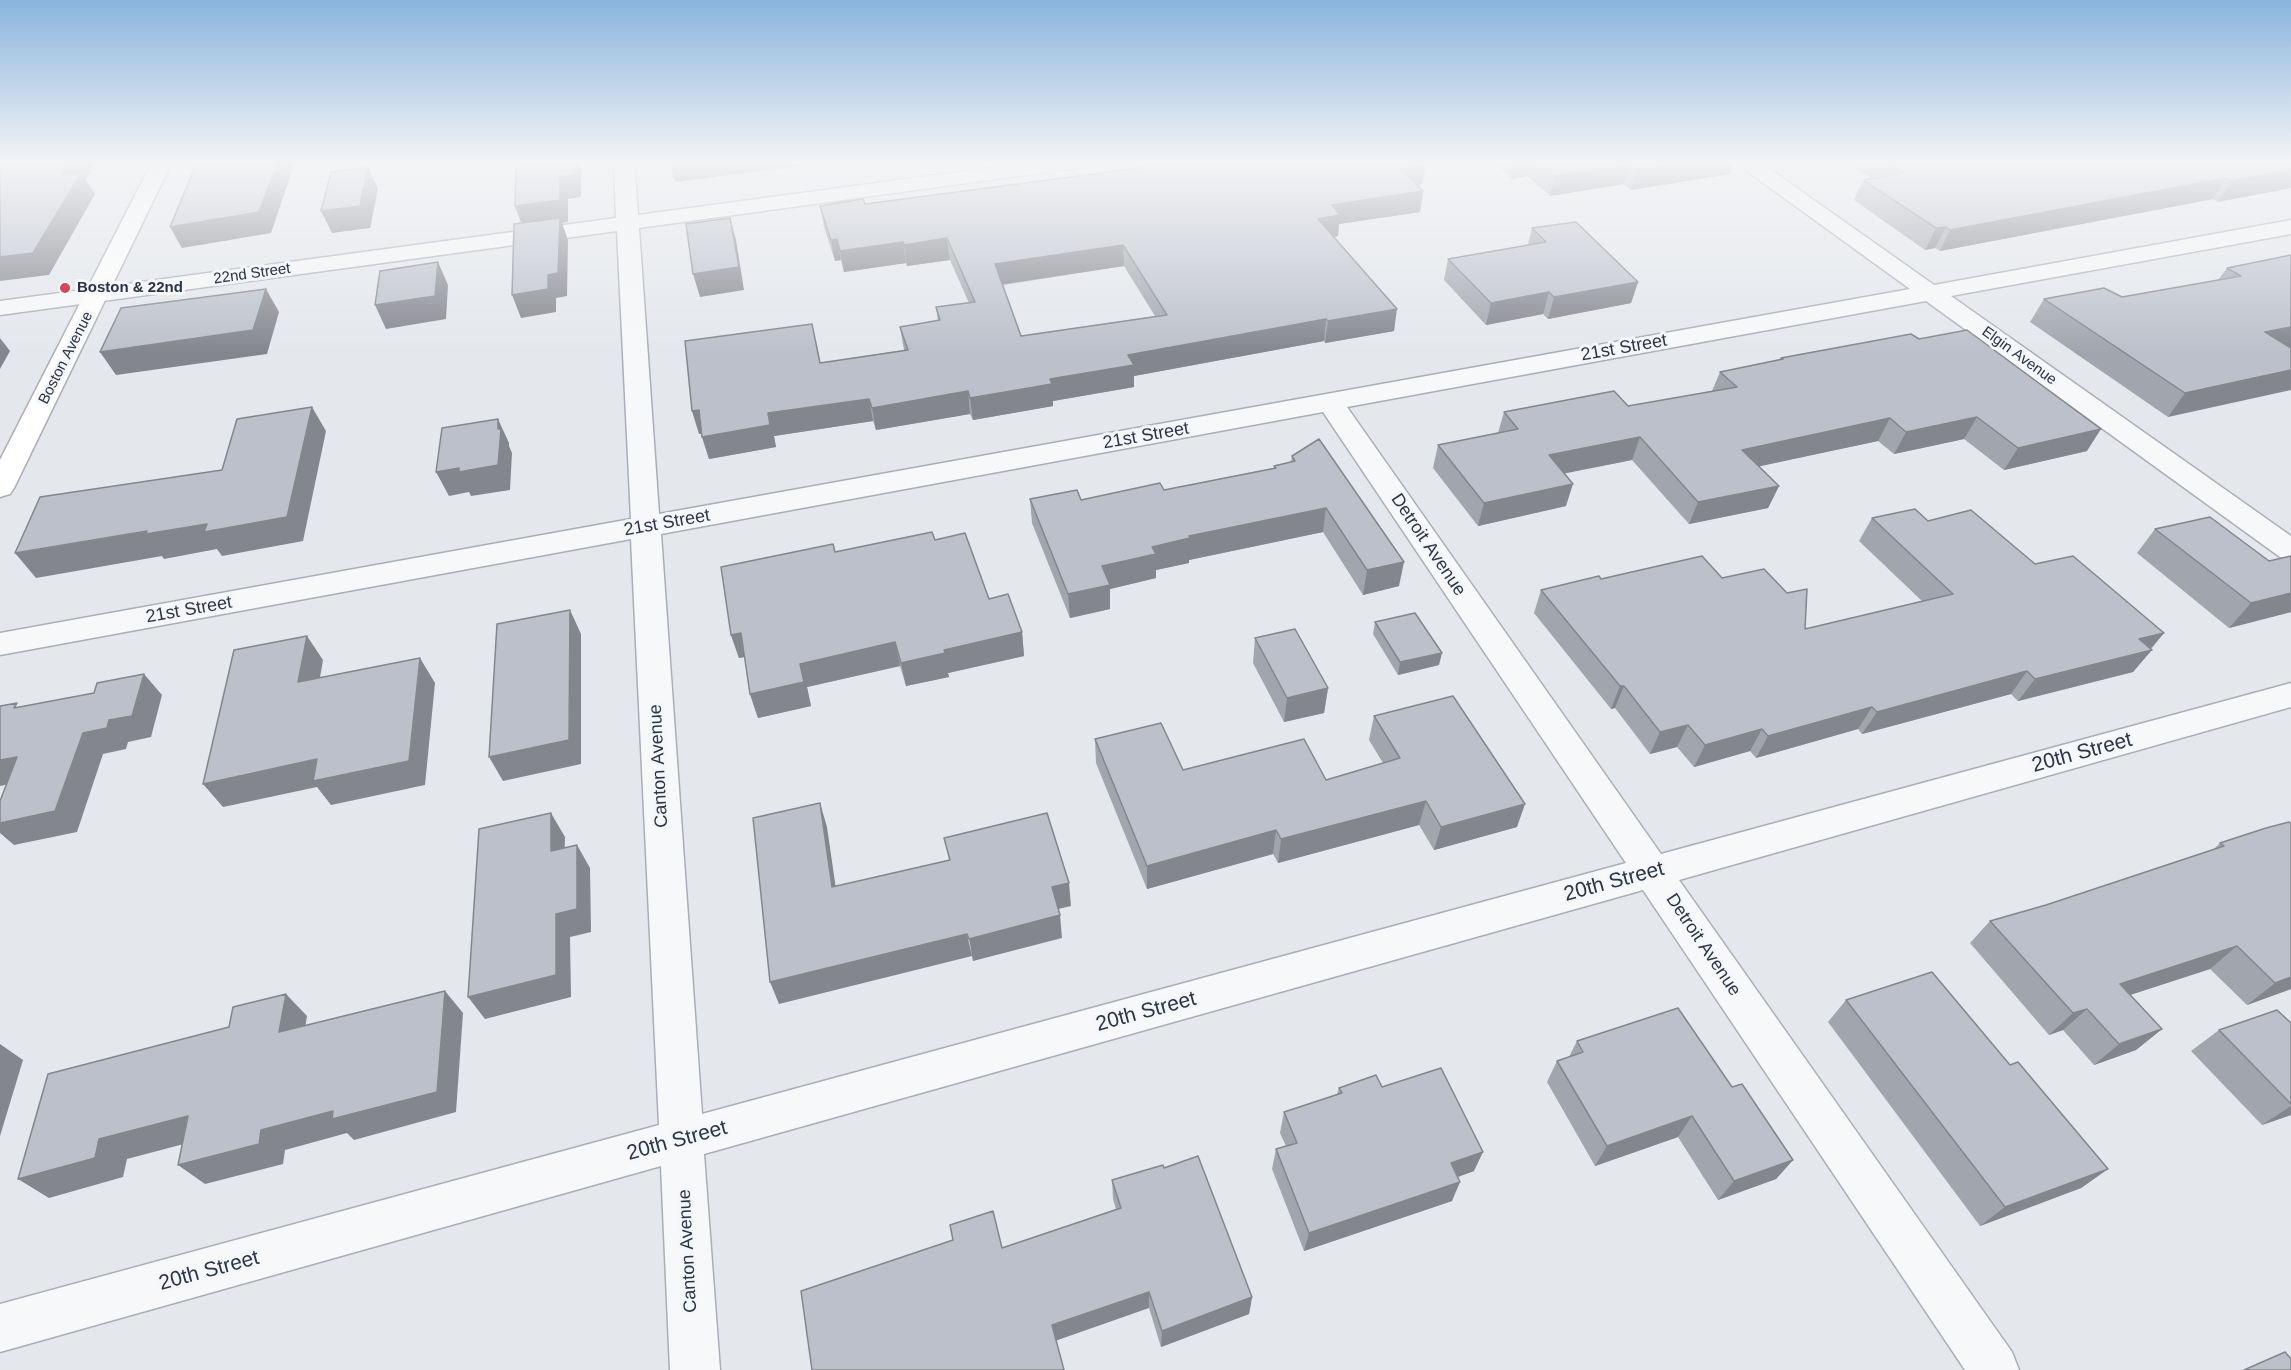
<!DOCTYPE html>
<style>
body{margin:0}
canvas{display:block;background:#e4e7ec}
</style>
<canvas width="2291" height="1370"></canvas>
<script>
const g = document.querySelector('canvas').getContext('2d');
g.lineJoin = 'round';
function poly(rows) {
  const path = new Path2D();
  for (const r of rows) {
    path.moveTo(r[0], r[1]);
    for (let i = 2; i < r.length; i += 2) path.lineTo(r[i], r[i + 1]);
  }
  return path;
}
function strokePath(path, color, width, dash) {
  g.strokeStyle = color;
  g.lineWidth = width;
  g.lineCap = dash ? 'butt' : 'round';
  g.setLineDash(dash || []);
  g.stroke(path);
}
function fillPath(path, color) {
  g.fillStyle = color;
  g.fill(path, 'evenodd');
}
function drawText(font, color, halo, rows, align = 'center') {
  g.font = font + ' Helvetica,sans-serif';
  g.lineWidth = 6;
  g.setLineDash([]);
  g.textBaseline = 'middle';
  g.strokeStyle = halo;
  g.fillStyle = color;
  for (const [text, x, y, turn = 0] of rows) {
    g.save();
    g.translate(x, y);
    g.rotate((+turn || 0) * Math.PI / 180);
    g.textAlign = isNaN(turn) ? turn : align;
    if (halo) g.strokeText(text, 0, 0);
    g.fillText(text, 0, 0);
    g.restore();
  }
}
const street = poly([
 [614,162,634,162,638,215,1033,162,1086,162,1083,166,1076,168,639,228,659,514,1910,289,1740,166,1737,162,1760,162,1934,285,2291,220,2291,234,1951,296,2291,536,2291,560,2280,557,1926,301,1347,407,1661,854,2291,683,2291,707,1679,880,2012,1352,2019,1370,1965,1370,1643,890,704,1154,720,1370,670,1370,661,1166,0,1352,0,1304,659,1125,631,539,0,655,0,633,631,519,617,231,0,315,0,301,616,218,614,162],
 [1323,412,1626,863,702,1114,661,534,1323,412]
]);
const secondary = poly([
 [152,162,172,162,14,488,10,494,0,497,0,460,152,162]
]);
const wall = poly([
 [1493,162,1734,162,1730,174,1631,190,1624,184,1550,196,1528,176,1512,179],
 [1845,162,2291,162,2218,202,2213,199,1940,251,1935,248,1925,250,1854,200,1863,180,1871,178],
 [1422,184,1417,185,1423,191,1420,212,1339,224,1338,236,1334,237,1394,331,1325,343,1324,341,1134,376,1134,387,1053,401,1053,406,973,420,970,414,876,430,873,421,774,436,776,447,709,459,701,433,699,434,820,363,904,350,900,327,938,321,936,307,969,303,950,260,907,266,906,263,844,272,841,260,835,261,824,227,820,206],
 [1124,266,1155,316,1021,336,1003,285],
 [1532,228,1638,282,1631,303,1548,319,1543,314,1486,325,1444,280,1448,259,1528,245],
 [2291,255,2291,347,2168,417,2030,322,2044,299,2122,297,2218,280,2227,268],
 [1911,334,2087,451,2004,470,1964,439,1894,454,1878,441,1759,466,1779,486,1768,508,1689,524,1632,460,1564,473,1566,506,1478,526,1433,468,1438,445,1498,433,1504,412,1628,406,1712,391,1720,372,1780,360,1781,358],
 [1292,456,1399,586,1363,595,1323,532,1189,560,1189,563,1156,570,1156,578,1110,589,1110,609,1070,618,1032,523,1030,499,1081,500,1164,490,1274,468,1274,466,1291,462],
 [1872,518,1928,521,2035,564,2164,633,2133,672,2018,701,2011,694,1862,734,1858,729,1756,758,1750,751,1694,767,1677,747,1650,754,1615,708,1611,709,1534,613,1541,590,1601,579,1722,578,1805,629,1922,601,1859,541],
 [2155,529,2269,561,2291,556,2291,612,2229,628,2137,553],
 [935,540,989,599,1022,632,1024,656,948,673,949,677,906,686,900,666,807,687,811,706,758,718,750,694,745,657,739,658,731,635,835,552],
 [1375,622,1439,665,1398,675,1373,634],
 [1255,638,1328,688,1324,713,1284,722,1253,663],
 [1374,716,1517,827,1434,850,1419,825,1278,863,1273,854,1147,889,1096,763,1095,739,1183,770,1326,780,1383,763,1369,740],
 [2291,824,2291,989,2247,1005,2210,969,2130,995,2162,1029,2136,1050,2094,1065,2063,1030,2049,1035,1970,943,1990,921,2046,905,2213,850,2220,843],
 [1846,1000,2010,1065,2108,1169,2081,1188,1980,1226,1828,1022],
 [2291,1023,2291,1115,2262,1125,2191,1051,2219,1030],
 [1577,1041,1732,1087,1793,1160,1776,1179,1718,1200,1678,1137,1595,1166,1547,1082,1557,1061,1569,1057],
 [1382,1087,1474,1171,1458,1177,1452,1201,1304,1251,1272,1169,1276,1149,1286,1146,1280,1133,1284,1112,1337,1094,1339,1088],
 [1164,1168,1252,1297,1249,1314,1161,1347,1149,1308,1002,1248,1116,1209,1113,1199,1112,1180]
]);
const shadedWall = poly([
 [71,162,96,162,86,180,95,194,49,275,0,281,0,257,62,175],
 [278,162,295,162,271,233,182,248,170,227],
 [573,162,581,162,581,197,568,199,568,222,562,223,568,240,567,296,556,298,556,312,521,318,512,295,523,228,515,206,560,177],
 [669,162,830,162,675,182],
 [1516,162,1531,162,1528,176,1512,179],
 [1686,162,1734,162,1730,174,1631,190,1637,169],
 [1426,164,1422,184,1397,188,1400,168],
 [1630,164,1624,184,1550,196,1555,176],
 [368,167,378,189,370,228,332,233,321,211],
 [2291,170,2291,188,2218,202,2231,181],
 [2226,178,2213,199,1940,251,1950,230],
 [1423,191,1420,212,1339,224,1338,236,1316,240,1318,219,1332,205],
 [730,218,736,240,744,290,700,297,693,274],
 [1946,227,1935,248,1925,250,1936,228],
 [947,238,950,260,907,266,904,245],
 [837,239,841,260,835,261,831,240],
 [903,242,906,263,844,272,840,251],
 [1123,245,1124,266,997,285,995,264],
 [438,262,448,285,446,319,386,329,375,305],
 [1638,282,1631,303,1548,319,1554,297],
 [266,289,279,312,267,354,116,375,100,352],
 [1549,292,1543,314,1486,325,1491,303],
 [1397,309,1394,331,1325,343,1328,321],
 [1326,319,1324,341,1134,376,1134,387,1053,401,1053,406,973,420,970,398,1050,379,1128,355],
 [2291,327,2291,347,2248,356,2265,332],
 [0,338,10,351,0,369],
 [2291,370,2291,390,2168,417,2185,393],
 [968,391,970,414,876,430,872,408],
 [869,399,873,421,774,436,776,447,709,459,702,437,768,413],
 [312,407,326,431,303,541,222,556,217,549,164,559,162,556,36,578,15,553,147,531],
 [699,410,706,433,699,434,692,411],
 [1977,417,1964,439,1894,454,1906,432],
 [1890,418,1878,441,1733,472,1742,450],
 [498,419,509,443,509,446,512,453,510,490,471,496,469,492,449,496,436,472,498,429],
 [2101,429,2087,451,2004,470,2018,448],
 [1640,437,1632,460,1542,478,1549,455],
 [1573,484,1566,506,1478,526,1484,503],
 [1779,486,1768,508,1689,524,1698,502],
 [1326,508,1323,532,1189,560,1189,563,1156,570,1156,578,1110,589,1110,609,1070,618,1068,594,1102,566,1152,547,1189,536],
 [1404,562,1399,586,1363,595,1367,570],
 [2291,593,2291,612,2229,628,2251,603],
 [570,610,581,634,581,764,503,781,489,757],
 [1022,632,1024,656,948,673,949,677,906,686,901,663,944,650],
 [741,633,749,656,739,658,731,635],
 [2164,633,2149,650,2152,650,2133,672,2018,701,2035,679,2139,639],
 [307,636,323,660,315,707,298,682],
 [895,642,900,666,807,687,811,706,758,718,750,694,800,664],
 [1442,653,1439,665,1398,675,1400,662],
 [420,658,435,683,425,785,331,805,317,787,223,807,203,784,317,759],
 [2027,671,2011,694,1862,734,1877,712],
 [144,674,162,695,151,737,128,742,126,749,103,754,77,832,14,845,0,833,0,823,83,733,109,720],
 [1620,686,1624,686,1615,708,1611,709],
 [1328,688,1324,713,1284,722,1287,698],
 [1872,707,1858,729,1756,758,1768,736],
 [1688,725,1677,747,1650,754,1660,732],
 [1762,729,1750,751,1694,767,1705,745],
 [17,757,39,778,0,786,0,760],
 [1426,801,1419,825,1278,863,1281,839],
 [820,803,827,827,839,910,832,887],
 [1525,804,1517,827,1434,850,1441,827],
 [551,813,565,837,564,874,551,851],
 [1276,830,1273,854,1147,889,1147,866],
 [577,845,590,868,591,932,570,937,571,997,485,1019,468,997,556,914],
 [1069,883,1071,906,1054,910,1052,887],
 [1060,915,1062,938,973,961,969,939],
 [967,934,972,956,779,1004,770,982],
 [2237,946,2210,969,2096,1006,2120,984],
 [2291,977,2291,989,2247,1005,2275,983],
 [445,991,463,1013,456,1112,354,1140,347,1133,285,1150,283,1164,205,1184,178,1165,261,1130,333,1111],
 [286,994,307,1016,301,1053,279,1032],
 [2087,1009,2063,1030,2049,1035,2073,1013],
 [2162,1029,2136,1050,2094,1065,2119,1044],
 [0,1044,23,1060,0,1136],
 [2291,1106,2291,1115,2262,1125],
 [188,1116,214,1136,127,1159,123,1177,49,1198,18,1179,99,1139],
 [1692,1116,1678,1137,1595,1166,1607,1146],
 [1483,1152,1474,1171,1443,1182,1451,1163],
 [1793,1160,1776,1179,1718,1200,1734,1181],
 [2108,1169,2081,1188,1980,1226,2005,1207],
 [1460,1182,1452,1201,1304,1251,1309,1233],
 [1149,1292,1149,1308,1055,1341,1052,1325],
 [1252,1297,1249,1314,1161,1347,1162,1331]
]);
const building = poly([
 [0,162,71,162,62,175,81,173,33,253,0,257,0,162],
 [197,162,278,162,259,212,170,227,197,162],
 [516,162,573,162,573,175,560,177,560,200,515,206,516,162],
 [1171,162,1423,162,1426,164,1400,168,1423,191,1332,205,1340,215,1318,219,1397,309,1328,321,1326,319,1128,355,1134,365,1050,379,1052,384,970,398,968,391,872,408,869,399,768,413,770,425,702,437,699,410,692,411,685,341,812,324,820,363,908,350,900,327,940,320,936,307,975,302,947,238,904,245,903,242,840,251,837,239,831,240,820,206,863,199,865,204,1139,168,1171,162],
 [1123,245,1167,315,1021,336,995,264,1123,245],
 [1539,162,1686,162,1637,169,1630,164,1555,176,1539,162],
 [1886,162,2291,162,2291,170,2231,181,2226,178,1950,230,1946,227,1936,228,1863,180,1904,173,1886,162],
 [368,167,360,206,321,211,331,172,368,167],
 [560,218,558,273,548,275,548,289,512,295,514,224,560,218],
 [730,218,739,267,693,274,686,224,730,218],
 [1576,222,1638,282,1554,297,1549,292,1491,303,1448,259,1546,242,1532,228,1576,222],
 [2291,255,2291,327,2265,332,2291,348,2291,370,2185,393,2044,299,2104,288,2122,297,2241,276,2227,268,2291,255],
 [438,262,435,296,375,305,380,271,438,262],
 [266,289,253,330,100,352,121,308,266,289],
 [1967,330,2101,429,2018,448,1977,417,1906,432,1890,418,1742,450,1779,486,1698,502,1640,437,1549,455,1573,484,1484,503,1438,445,1518,429,1504,412,1614,391,1628,406,1737,387,1720,372,1783,359,1781,358,1911,334,1919,339,1967,330],
 [312,407,287,517,204,532,207,524,146,534,147,531,15,553,40,497,222,470,237,419,312,407],
 [498,419,498,429,501,429,498,465,459,472,459,468,436,472,442,428,498,419],
 [1319,439,1404,562,1367,570,1326,508,1189,536,1190,538,1152,547,1156,554,1102,566,1110,585,1068,594,1030,499,1077,490,1081,500,1160,483,1164,490,1276,468,1274,466,1295,461,1292,456,1319,439],
 [1915,509,1928,521,1971,510,2035,564,2073,556,2164,633,2139,639,2152,650,2035,679,2027,671,1877,712,1872,707,1768,736,1762,729,1705,745,1688,725,1660,732,1624,686,1620,686,1541,590,1599,576,1601,579,1702,556,1722,578,1764,569,1787,593,1807,589,1805,629,1953,594,1872,518,1915,509],
 [2210,517,2269,561,2291,556,2291,593,2251,603,2155,529,2210,517],
 [932,532,935,540,965,533,989,599,1008,594,1022,632,944,650,945,653,901,663,895,642,800,664,804,682,750,694,741,633,731,635,721,567,833,544,835,552,932,532],
 [570,610,569,740,489,757,497,624,570,610],
 [1415,613,1442,653,1400,662,1375,622,1415,613],
 [1295,629,1328,688,1287,698,1255,638,1295,629],
 [307,636,298,682,420,658,409,761,313,781,317,759,203,784,234,650,307,636],
 [144,674,132,716,109,720,107,728,83,733,55,811,0,823,0,801,17,757,0,760,0,706,17,703,14,708,94,693,97,683,144,674],
 [1453,696,1525,804,1441,827,1426,801,1281,839,1276,830,1147,866,1095,739,1161,723,1183,770,1304,739,1326,780,1400,758,1374,716,1453,696],
 [820,803,832,887,950,860,944,838,1047,813,1069,883,1052,887,1060,915,969,939,967,934,770,982,753,818,820,803],
 [551,813,551,851,577,845,577,909,556,914,556,975,468,997,479,829,551,813],
 [2289,822,2291,824,2291,977,2275,983,2237,946,2120,984,2162,1029,2119,1044,2087,1009,2073,1013,1990,921,2046,905,2224,846,2220,843,2266,828,2289,822],
 [1932,972,2010,1065,2018,1062,2108,1169,2005,1207,1846,1000,1932,972],
 [445,991,437,1092,332,1119,333,1111,261,1130,259,1144,178,1165,188,1116,99,1139,95,1158,18,1179,48,1074,229,1027,233,1007,286,994,279,1032,445,991],
 [1678,1008,1732,1087,1742,1084,1793,1160,1734,1181,1692,1116,1607,1146,1557,1061,1583,1052,1577,1041,1678,1008],
 [2277,1010,2291,1023,2291,1104,2219,1030,2277,1010],
 [1441,1068,1483,1152,1451,1163,1460,1182,1309,1233,1276,1149,1297,1143,1284,1112,1342,1093,1339,1088,1376,1075,1382,1087,1441,1068],
 [1198,1156,1252,1297,1162,1331,1149,1292,1052,1325,1064,1370,812,1370,801,1291,953,1240,950,1225,993,1211,1002,1248,1121,1208,1112,1180,1163,1165,1164,1168,1198,1156],
 [2285,1352,2291,1359,2291,1370,2244,1370,2285,1352]
]);
const markers = [
 [65,288,6,"#d1495b"]
];
const farStreetnames = [
 ["22nd Street",252,274,-8],
 ["Elgin Avenue",2019,356,36],
 ["Boston Avenue",66,358,-63]
];
const farPoinames = [
 ["Boston & 22nd",77,288]
];
const streetNames = [
 ["21st Street",1624,348,-10],
 ["21st Street",1146,436,-10],
 ["21st Street",667,523,-10],
 ["Detroit Avenue",1428,545,56],
 ["21st Street",189,610,-10],
 ["Canton Avenue",659,766,-93],
 ["Detroit Avenue",1703,945,56],
 ["Canton Avenue",688,1251,-93]
];
const nearStreetnames = [
 ["20th Street",2082,753,-15],
 ["20th Street",1614,882,-15],
 ["20th Street",1146,1012,-15],
 ["20th Street",677,1141,-15],
 ["20th Street",209,1271,-15]
];
strokePath(street, '#a9aeb7', 3);
strokePath(secondary, '#a9aeb7', 3);
fillPath(street, '#f7f8fa');
fillPath(secondary, '#fff');
fillPath(wall, '#a1a5ae');
fillPath(shadedWall, '#83868d');
fillPath(building, '#bbc0ca');
strokePath(building, '#83868d', 1.5);
const sky = g.createLinearGradient(0, 0, 0, 353);
sky.addColorStop(0, '#8bb4dd');
sky.addColorStop(0.46, '#f3f4f6');
sky.addColorStop(1, '#f3f4f600');
g.fillStyle = sky;
g.fillRect(0, 0, 2291, 353);
for (const [x, y, r, color] of markers) {
  const dot = new Path2D();
  dot.arc(x, y, r, 0, 2 * Math.PI);
  g.fillStyle = color;
  g.fill(dot);
  strokePath(dot, '#f4f6f9', 2);
}
drawText('15px', '#2b3445', '#f4f6f9', farStreetnames);
drawText('bold 15px', '#2b3445', '#f4f6f9', farPoinames, 'left');
drawText('18px', '#2b3445', '#f4f6f9', streetNames);
drawText('21px', '#2b3445', '#f4f6f9', nearStreetnames);
</script>
